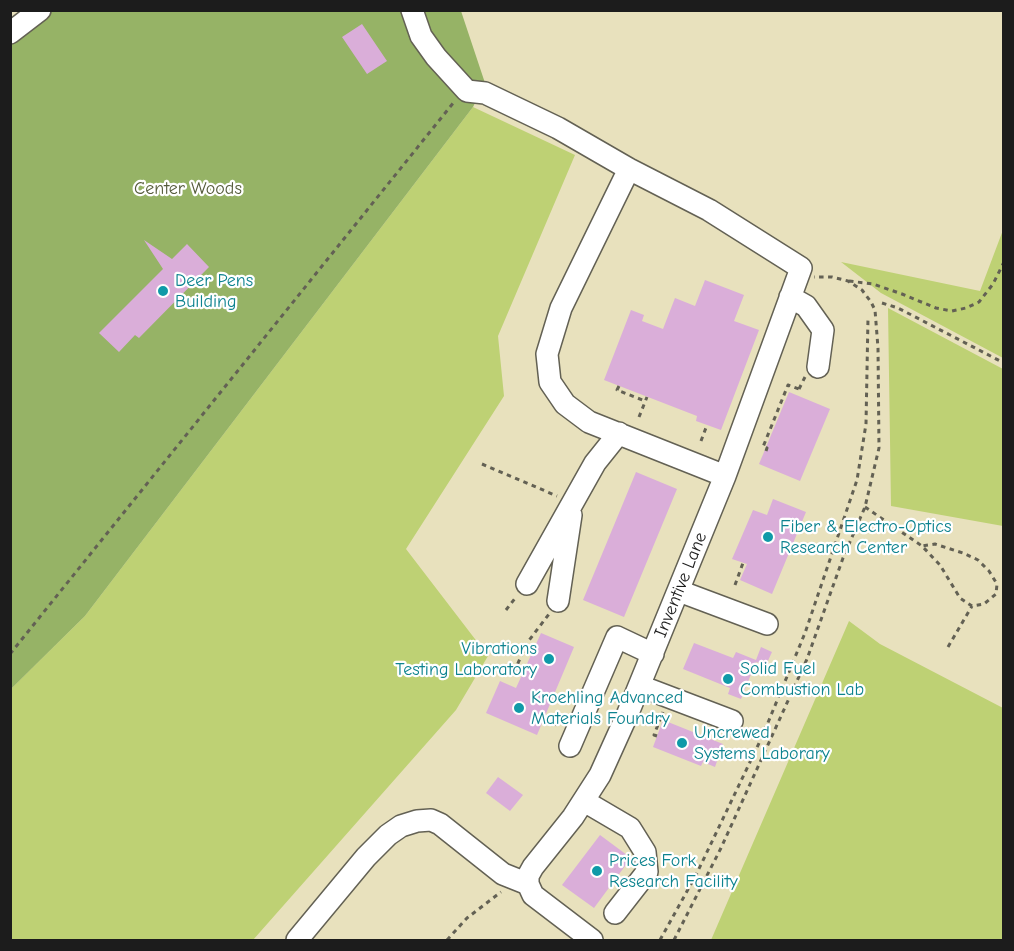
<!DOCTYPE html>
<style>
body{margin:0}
#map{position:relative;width:1014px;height:951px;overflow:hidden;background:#e8e1bd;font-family:"Comic Neue",sans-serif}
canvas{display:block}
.frame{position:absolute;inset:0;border:12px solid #1c1c1c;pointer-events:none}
</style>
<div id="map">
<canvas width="1014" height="951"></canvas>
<div class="frame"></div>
</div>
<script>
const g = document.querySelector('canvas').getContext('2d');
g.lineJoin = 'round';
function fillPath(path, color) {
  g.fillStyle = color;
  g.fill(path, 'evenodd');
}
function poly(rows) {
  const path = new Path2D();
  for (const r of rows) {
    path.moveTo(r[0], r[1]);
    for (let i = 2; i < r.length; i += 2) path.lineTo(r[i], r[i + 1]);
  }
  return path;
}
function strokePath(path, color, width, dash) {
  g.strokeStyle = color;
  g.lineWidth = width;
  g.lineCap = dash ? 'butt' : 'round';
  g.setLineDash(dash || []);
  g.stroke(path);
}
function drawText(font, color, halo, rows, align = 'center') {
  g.font = font + ' "Comic Neue",sans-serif';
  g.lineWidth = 4.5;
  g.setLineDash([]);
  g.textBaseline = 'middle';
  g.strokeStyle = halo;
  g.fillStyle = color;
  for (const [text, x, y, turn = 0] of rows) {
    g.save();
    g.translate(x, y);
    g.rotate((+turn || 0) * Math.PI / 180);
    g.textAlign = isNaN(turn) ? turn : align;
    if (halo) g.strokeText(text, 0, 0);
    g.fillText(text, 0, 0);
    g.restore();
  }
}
const green = poly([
 [473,107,575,155,498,336,504,396,406,549,488,656,456,710,253,940,11,940,11,689,85,616],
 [1003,230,1003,358,881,293,841,262,980,291],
 [888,308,1003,369,1003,526,891,506],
 [849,621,880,644,1003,708,1003,940,711,940]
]);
const forest = poly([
 [48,11,461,11,485,83,473,107,85,616,11,689,11,40]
]);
const building = poly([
 [362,24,387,61,367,74,342,37],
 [144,240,172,259,187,244,209,267,139,338,135,335,119,352,99,333,163,269],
 [705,280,744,295,734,321,759,330,721,430,696,421,697,416,604,380,631,310,644,315,642,321,663,329,675,298,695,306],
 [789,392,830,409,800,481,759,464],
 [636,472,677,489,624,617,583,600],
 [773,499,806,512,772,594,740,580,747,564,732,559,753,510,767,515],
 [541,633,574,647,537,735,486,713,500,681,516,688],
 [694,643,733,658,736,652,756,660,761,647,772,652,766,665,756,662,741,699,728,694,730,688,683,669],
 [663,720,723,744,715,767,703,762,701,766,653,747],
 [498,777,523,795,510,811,486,793],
 [600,835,631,858,594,908,562,885]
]);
const path = poly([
 [849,281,873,284,902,294,936,308,952,311,966,308,979,302,993,284,1004,262],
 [882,303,898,308,1004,363],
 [619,386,617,390,645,401],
 [799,389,805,377],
 [639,417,647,397],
 [701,441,707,425],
 [766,451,767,448,763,447,788,385,799,389],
 [482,464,557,496],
 [865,507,922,546,940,565,960,598,972,606,984,604,996,594,997,584,989,571,978,560,963,553,935,544,922,546],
 [735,585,743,563],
 [506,610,516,597],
 [948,647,972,606],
 [10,654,454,102],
 [514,672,527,643,549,614],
 [544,720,560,726],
 [657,736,654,735,663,712],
 [447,940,467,918,501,892],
 [660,940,696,875,762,737,805,633,857,480,866,424,868,318],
 [674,940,721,848,807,659,843,558,865,507,879,448,878,348,875,310,871,302,862,290,848,281,832,277,814,277]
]);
const minor = poly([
 [412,10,421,36,436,57,467,91,485,93,558,128,629,169,709,210,801,268,725,476,628,713,600,775,573,817,533,867,528,876,528,884,533,895,592,940],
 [10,33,40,10],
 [629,169,561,308,547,354,550,382,565,404,589,422,725,476],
 [790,297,806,306,823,330,818,367],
 [527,584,595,463,619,433],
 [679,591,767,624],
 [558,601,571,515],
 [640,686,732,721],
 [570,746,617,637,653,654],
 [584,801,630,828,645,852,647,872,615,913],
 [297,940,366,857,388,835,401,826,417,821,431,820,440,824,503,874,528,884]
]);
const markers = [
 [163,291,6,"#0f9aa8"],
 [768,537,6,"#0f9aa8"],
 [549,659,6,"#0f9aa8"],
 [728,679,6,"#0f9aa8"],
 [519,708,6,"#0f9aa8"],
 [682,743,6,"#0f9aa8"],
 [597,871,6,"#0f9aa8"]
];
const parkNames = [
 ["Center Woods",188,189]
];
const cultureNames = [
 ["Deer Pens",175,281],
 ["Building",175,302],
 ["Fiber & Electro-Optics",780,527],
 ["Research Center",780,548],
 ["Vibrations",537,649,"right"],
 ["Testing Laboratory",537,670,"right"],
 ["Solid Fuel",740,669],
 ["Combustion Lab",740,690],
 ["Kroehling Advanced",531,698],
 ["Materials Foundry",531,719],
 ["Uncrewed",694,733],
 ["Systems Laborary",694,754],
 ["Prices Fork",609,861],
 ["Research Facility",609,882]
];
const streetNames = [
 ["Inventive Lane",681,585,-68]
];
fillPath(green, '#bed174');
fillPath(forest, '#96b366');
fillPath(building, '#daaed9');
strokePath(minor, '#636154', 24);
strokePath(path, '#636154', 3, [4.5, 4.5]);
strokePath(minor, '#fff', 21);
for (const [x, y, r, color] of markers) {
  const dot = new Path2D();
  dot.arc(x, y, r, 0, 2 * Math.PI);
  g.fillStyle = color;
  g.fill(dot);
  strokePath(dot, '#fff', 2);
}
drawText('18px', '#555b3b', '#fff', parkNames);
drawText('18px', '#0d838f', '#fff', cultureNames, 'left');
drawText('18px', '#1c1c1c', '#fff', streetNames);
</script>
